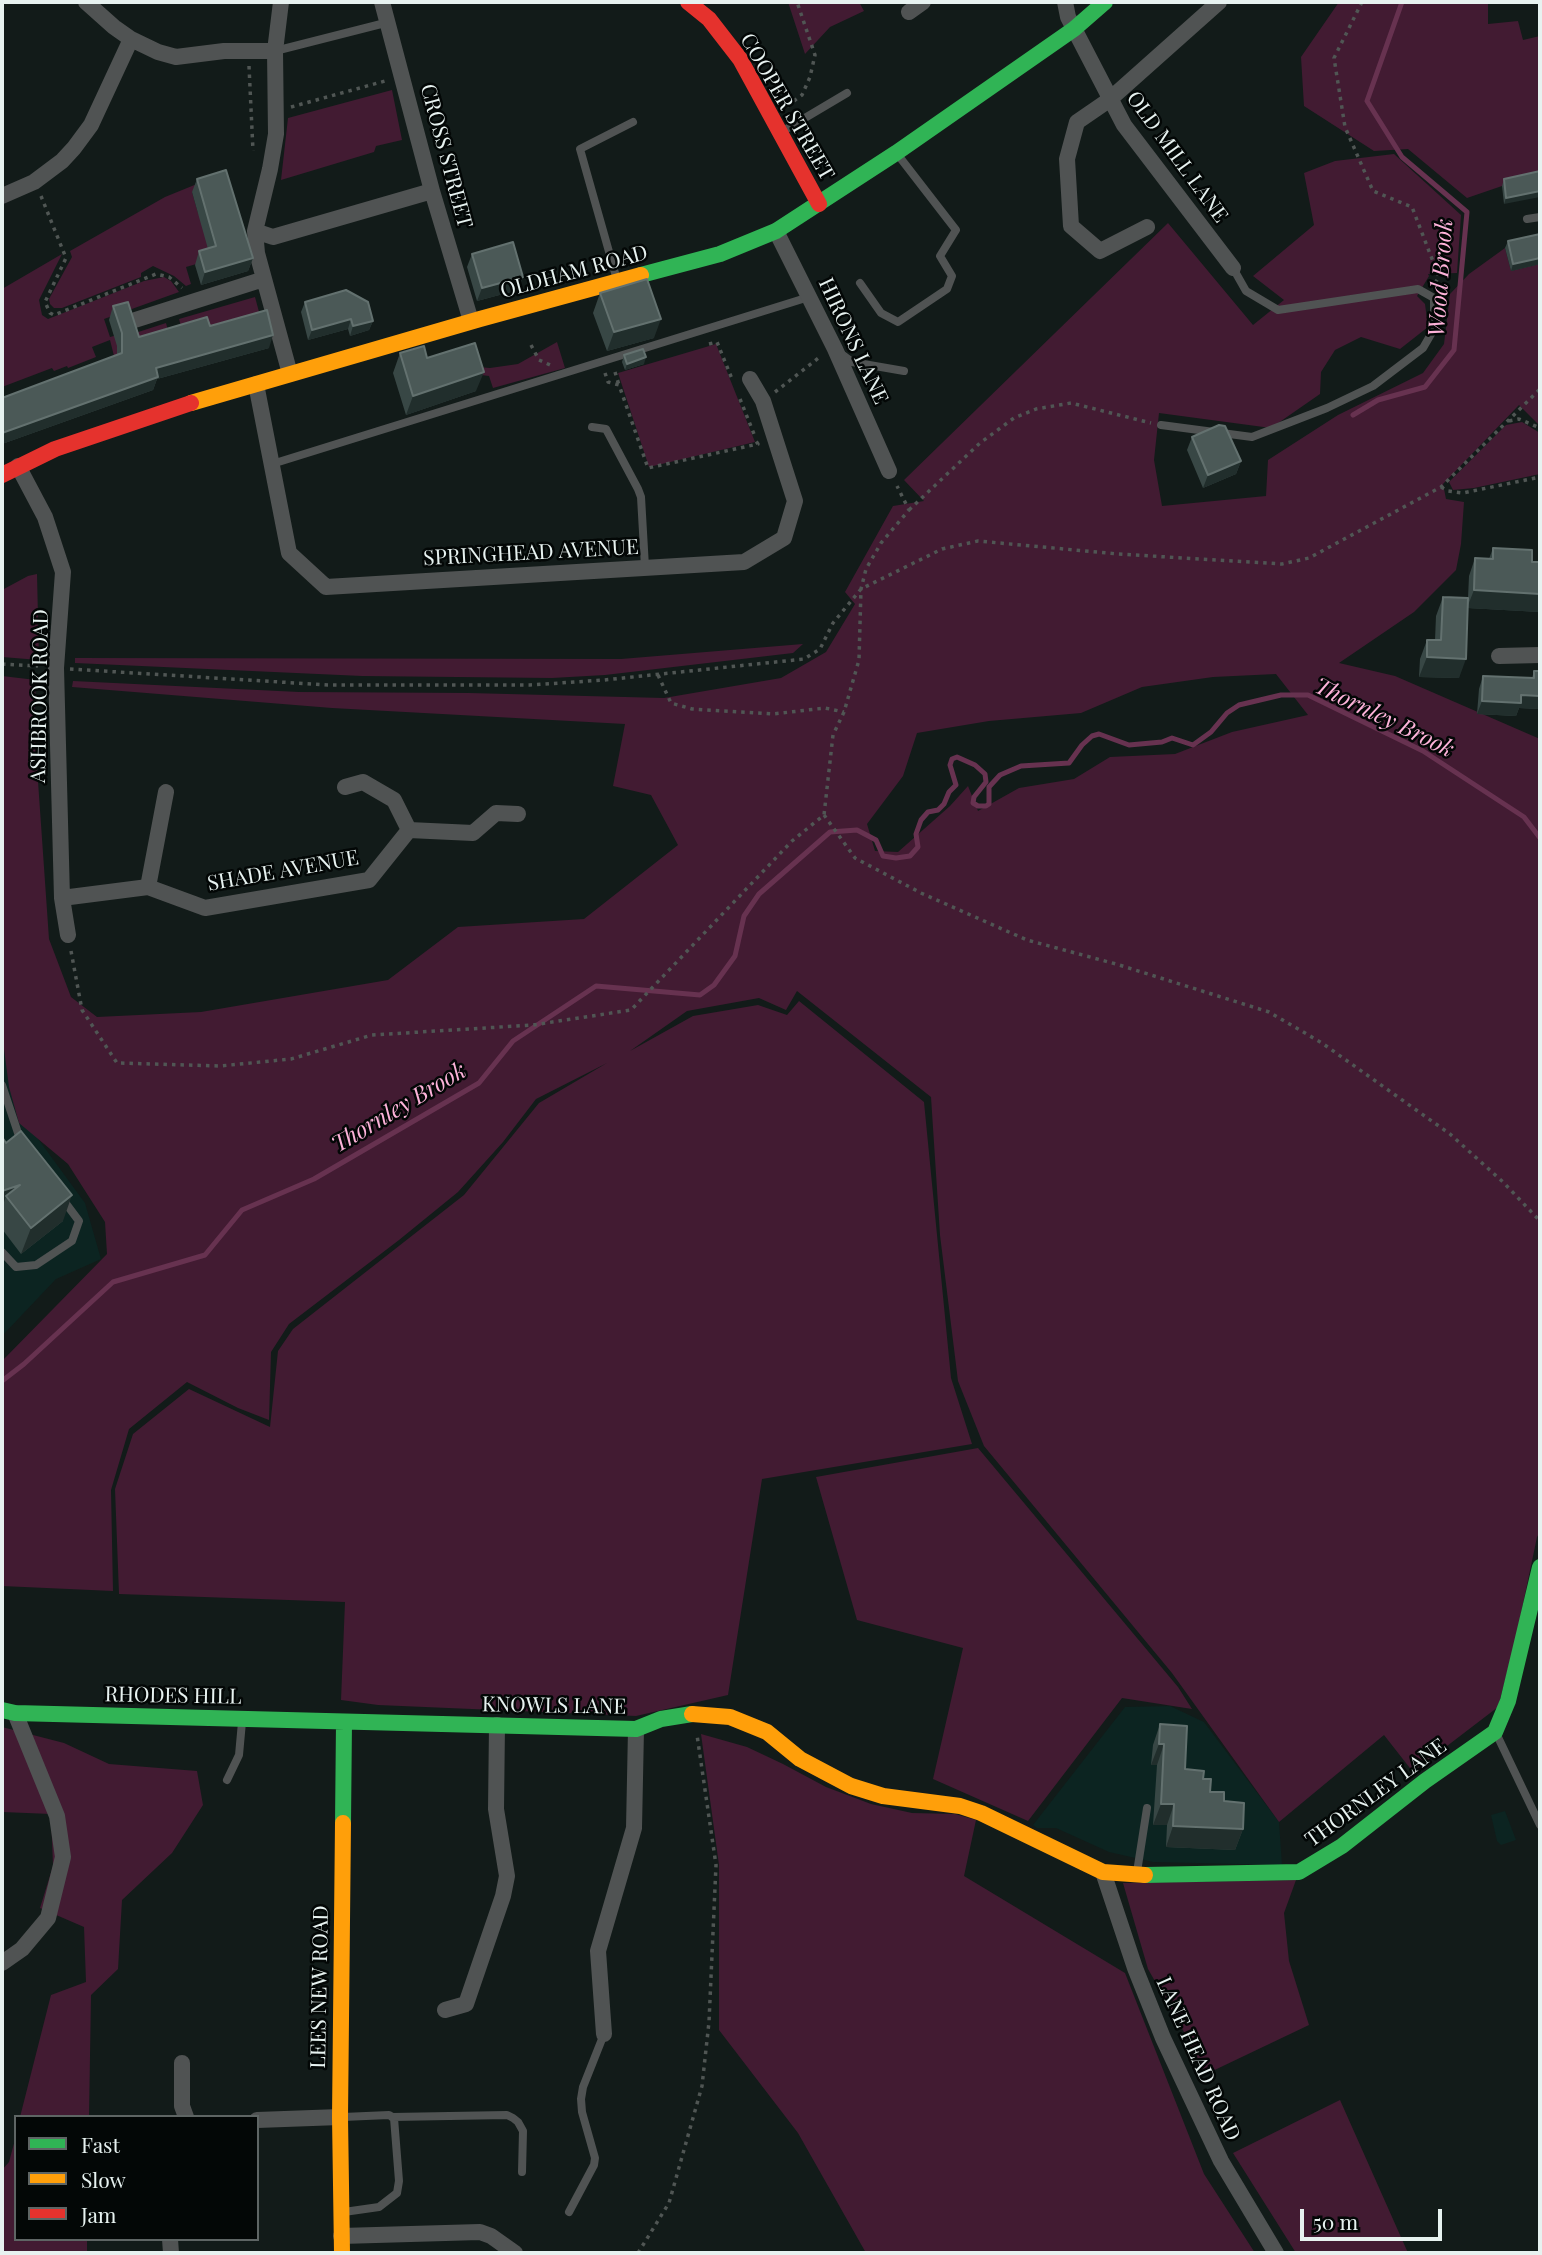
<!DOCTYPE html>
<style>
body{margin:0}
#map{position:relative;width:1542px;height:2255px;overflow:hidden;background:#121b19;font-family:"Playfair Display",serif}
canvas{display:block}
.frame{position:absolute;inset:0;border:4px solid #e7f2f0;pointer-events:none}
.legend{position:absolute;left:14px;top:2115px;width:245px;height:126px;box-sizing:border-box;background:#030706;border:2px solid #5e6564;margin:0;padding:9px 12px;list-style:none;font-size:21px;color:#e7f2f0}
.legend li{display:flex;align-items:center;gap:14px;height:35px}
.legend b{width:35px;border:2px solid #5e6564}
.scale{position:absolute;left:1300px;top:2209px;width:142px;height:32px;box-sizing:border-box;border:4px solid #e7f2f0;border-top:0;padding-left:9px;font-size:21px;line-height:24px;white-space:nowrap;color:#e7f2f0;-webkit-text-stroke:5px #030706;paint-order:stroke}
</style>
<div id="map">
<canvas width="1542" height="2255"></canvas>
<div class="frame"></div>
<ul class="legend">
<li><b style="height:9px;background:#30b455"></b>Fast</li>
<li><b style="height:9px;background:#ff9f0a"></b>Slow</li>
<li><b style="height:9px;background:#e5322d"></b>Jam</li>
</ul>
<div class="scale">50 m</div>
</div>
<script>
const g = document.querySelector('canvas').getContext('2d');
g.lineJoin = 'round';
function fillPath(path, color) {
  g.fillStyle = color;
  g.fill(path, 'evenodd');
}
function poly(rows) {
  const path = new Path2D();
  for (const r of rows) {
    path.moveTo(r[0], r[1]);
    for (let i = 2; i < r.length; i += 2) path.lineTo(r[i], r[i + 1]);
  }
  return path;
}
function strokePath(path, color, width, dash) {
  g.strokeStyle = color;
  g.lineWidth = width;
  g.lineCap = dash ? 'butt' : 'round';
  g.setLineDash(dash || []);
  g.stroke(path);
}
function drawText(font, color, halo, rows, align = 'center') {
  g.font = font + ' "Playfair Display",serif';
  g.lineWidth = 5;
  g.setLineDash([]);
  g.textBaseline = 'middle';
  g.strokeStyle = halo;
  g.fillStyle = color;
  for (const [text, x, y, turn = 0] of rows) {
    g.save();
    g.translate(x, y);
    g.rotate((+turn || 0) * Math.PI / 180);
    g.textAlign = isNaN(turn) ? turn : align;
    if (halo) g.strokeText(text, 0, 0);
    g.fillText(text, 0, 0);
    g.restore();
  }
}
const built = poly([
 [2,1043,24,1048,33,1132,85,1203,101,1259,56,1279,2,1336],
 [1170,1706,1204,1722,1279,1822,1282,1865,1153,1862,1109,1852,1056,1828,1037,1828,1033,1825,1125,1707],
 [1505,1811,1516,1840,1501,1845,1497,1841,1491,1815]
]);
const green = poly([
 [788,2,859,2,864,11,830,27,805,54],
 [1339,2,1488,2,1488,24,1518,21,1523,40,1540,36,1540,178,1502,186,1467,198,1408,149,1374,151,1304,106,1301,57],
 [392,90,402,140,376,146,374,152,281,180,288,118],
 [1394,154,1461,215,1457,273,1428,274,1429,276,1417,296,1425,304,1428,327,1400,349,1361,337,1335,350,1321,372,1320,394,1271,428,1159,413,1154,460,1162,506,1266,496,1268,460,1338,415,1423,373,1444,344,1450,294,1469,274,1505,248,1511,271,1540,264,1540,426,1519,405,1443,484,1446,499,1464,502,1461,544,1456,570,1414,612,1339,663,1395,676,1540,739,1540,1532,1537,1537,1515,1642,1498,1707,1413,1772,1384,1735,1279,1822,1172,1673,984,1446,958,1381,940,1235,931,1097,797,991,786,1010,759,998,687,1011,630,1051,693,1016,758,1005,787,1015,799,1001,924,1102,951,1378,972,1444,762,1479,728,1695,636,1716,378,1705,341,1700,345,1602,119,1594,115,1489,133,1434,189,1389,270,1427,278,1351,293,1329,464,1195,539,1103,607,1063,536,1099,503,1142,458,1192,399,1240,289,1324,271,1352,269,1420,238,1408,187,1382,129,1429,111,1490,113,1591,2,1586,2,1361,107,1254,105,1222,68,1164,19,1123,9,1087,2,1034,2,676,36,680,34,724,49,939,71,997,97,1017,201,1012,388,980,458,927,584,919,678,845,651,795,613,786,625,724,332,708,72,687,73,681,299,692,469,693,664,698,781,678,826,652,855,604,845,592,893,506,924,501,904,480,1168,223,1253,325,1284,300,1253,276,1314,225,1304,173,1335,161],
 [1276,674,1308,715,1232,732,1175,754,1110,757,1074,779,1019,788,978,811,968,786,950,806,898,852,875,851,867,824,903,776,917,733,989,721,1081,713,1142,687,1213,677],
 [219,175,192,192,198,213,224,256,186,267,191,284,186,286,174,276,153,266,141,273,141,277,62,308,54,308,50,304,49,299,72,257,70,251,165,197],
 [62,254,39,300,42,315,48,319,144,281,164,277,171,281,179,292,104,319,110,337,125,333,126,336,166,323,173,349,115,360,110,340,92,347,96,357,68,368,67,366,54,371,52,368,2,387,2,289],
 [255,297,262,323,186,345,179,319],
 [557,342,565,368,493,388,489,376,481,375,478,367,490,368,518,364],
 [716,344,755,442,649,467,618,373],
 [1522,422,1540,433,1540,474,1474,488,1453,490,1449,482,1506,425],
 [37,574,39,660,2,657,2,590,28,576],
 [803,644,793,653,605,675,552,678,362,676,75,663,75,658,621,659],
 [978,1448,1178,1687,1192,1709,1122,1698,1028,1821,933,1779,963,1648,857,1620,816,1477],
 [2,1727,64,1743,109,1764,197,1771,203,1805,172,1853,122,1900,118,1969,91,1995,89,2117,20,2117,51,1995,86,1982,84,1927,40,1908,53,1866,51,1814,2,1812],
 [701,1734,747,1747,783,1764,826,1787,871,1804,912,1813,955,1814,976,1820,964,1876,1125,1973,1204,2174,1255,2253,866,2253,798,2133,719,2030,719,1865],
 [1296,1880,1284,1913,1289,1961,1309,2025,1202,2076,1184,2032,1148,1969,1123,1883],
 [1340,2100,1408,2253,1296,2253,1233,2153],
 [16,2136,16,2239,87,2239,87,2253,2,2253,2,2170,9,2162]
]);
const stream = poly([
 [1353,415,1378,400,1425,387,1454,350,1467,212,1402,157,1367,101,1402,2],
 [2,1381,24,1364,113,1282,205,1255,242,1210,314,1179,479,1083,513,1041,596,986,700,995,714,985,735,956,744,916,759,894,830,832,857,830,876,840,883,856,896,858,910,856,918,847,916,834,921,820,928,812,938,810,944,804,949,792,956,785,950,765,952,759,957,757,975,765,985,774,986,782,974,797,973,803,978,806,986,806,989,804,989,787,1000,775,1021,766,1069,763,1082,745,1092,736,1099,734,1129,745,1162,742,1172,738,1193,745,1211,732,1227,713,1239,705,1281,695,1308,695,1423,751,1524,817,1540,838]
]);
const path = poly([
 [1362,2,1334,58,1345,127,1373,191,1412,207,1439,277,1435,283],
 [249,66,253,151],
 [787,106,802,95,810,77,815,55,797,2],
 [291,107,385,81],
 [41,196,66,258,45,302,50,313,54,315,156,274,169,277,182,288],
 [709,344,717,342,732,379],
 [531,345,539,360,550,365],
 [615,372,619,385],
 [605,373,608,382,619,385,648,468,758,444,756,441],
 [775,392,821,356],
 [740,399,754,434],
 [1509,421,1519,419,1540,428],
 [1441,487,1448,491,1463,493,1540,477],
 [909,510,980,443,1014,418,1036,409,1071,403,1151,423],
 [2,664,38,666],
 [70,669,328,685,530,685,604,680,804,659,820,649,833,623,861,589,942,549,978,541,1118,554,1282,564,1309,558,1441,487,1540,389],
 [658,675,671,703,692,709,773,714,825,708,844,712],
 [824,815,855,858,921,893,1027,940,1116,964,1269,1012,1322,1043,1450,1134,1503,1182,1540,1221],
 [71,951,82,1010,117,1063,220,1066,291,1059,372,1035,533,1025,631,1010,792,841,824,815,833,735,844,712,859,660,861,589,866,569,881,543,909,510,897,486],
 [638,2253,669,2203,702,2086,709,2022,716,1865,697,1735]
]);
const lane = poly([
 [275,51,389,22],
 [783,131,847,93],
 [1527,219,1540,217],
 [617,280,580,149,633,122],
 [860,283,881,313,898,322,947,289,952,276,940,256,956,230,898,155],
 [840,353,852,362,904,371],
 [1161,425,1252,437,1327,408,1373,386,1423,348,1434,329,1434,298,1418,289,1278,310,1246,291,1233,268],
 [592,427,606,429,638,489,641,497,645,567],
 [272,464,809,297],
 [2,1085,21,1142],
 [2,1252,16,1267,36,1265,72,1241,79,1221,61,1197],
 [1496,1733,1540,1825],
 [227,1780,239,1755,242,1722],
 [1137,1872,1147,1808],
 [343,2117,389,2115,394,2118,399,2181,397,2193,379,2207,344,2212],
 [392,2117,507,2115,513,2118,518,2122,523,2131,522,2172],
 [569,2212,594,2165,595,2158,582,2112,581,2099,583,2087,604,2034]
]);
const street = poly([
 [86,2,114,27,131,39,158,52,176,57,224,51,275,51],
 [281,2,275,51,276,134,270,169,255,231,257,253,290,374],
 [382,2,432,191,471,321],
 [1065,2,1068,17,1124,125,1233,268],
 [909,12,923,2],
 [2,196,34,182,62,161,74,148,91,125,131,39],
 [1147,227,1100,251,1071,226,1067,159,1077,122,1109,100,1219,2],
 [255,231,273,237,432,191],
 [776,231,835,349,889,471],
 [135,320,264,279],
 [256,384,289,553,326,587,744,562,784,538,795,501,763,401,750,379],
 [18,466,45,517,63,572,56,668,62,898,68,935],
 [1499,656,1540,655],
 [345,787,363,782,394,800,409,830],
 [409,830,473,833,496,813,518,814],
 [148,887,166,792],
 [62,898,148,887,205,908,369,880,409,830],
 [1103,1872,1135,1968,1163,2038,1221,2161,1276,2253],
 [2,1963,22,1949,48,1918,63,1857,57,1816,15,1713],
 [445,2010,466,2004,503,1896,507,1876,496,1809,497,1725],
 [604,2034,598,1951,634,1828,636,1729],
 [182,2063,182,2106,186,2117],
 [257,2120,340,2117],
 [341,2236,480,2232,491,2236,515,2253],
 [170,2239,171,2253]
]);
const fast = poly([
 [641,275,720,254,776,231,896,153,1074,29,1105,2],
 [2,1710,15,1713,636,1729,661,1719,692,1714],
 [343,1823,344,1722],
 [1145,1875,1299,1872,1342,1846,1425,1781,1495,1732,1508,1701,1540,1567]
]);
const slow = poly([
 [191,403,480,319,641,275],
 [692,1714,730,1717,767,1732,800,1759,851,1786,883,1796,960,1806,981,1813,1103,1872,1145,1875],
 [342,2253,340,2117,343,1823]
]);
const jam = poly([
 [688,2,709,19,740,59,819,204],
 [2,475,55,449,191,403]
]);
const wall = poly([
 [1540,171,1504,204,1502,186,1504,179],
 [197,179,253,258,248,271,201,285,195,265,199,251,208,249,192,192],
 [1540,234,1540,264,1511,271,1505,248,1508,241],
 [472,254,518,290,477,301,467,267],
 [600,293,654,338,607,351,593,313],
 [305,302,373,321,369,330,350,336,348,329,308,340,301,312],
 [113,306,139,337,210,326,269,348,157,379,153,390,2,444,2,398,117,355,117,346,109,320],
 [400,353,427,358,476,391,406,415,393,373],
 [624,355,644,364,625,370,622,362],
 [1192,437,1241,461,1236,474,1203,488,1187,450],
 [1493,548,1532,562,1540,562,1540,612,1468,608,1459,678,1419,677,1420,659,1427,640,1435,640,1436,616,1443,597,1468,598,1469,576,1475,558,1489,559],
 [1534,671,1540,671,1540,709,1519,708,1516,716,1477,714,1479,689,1483,676,1532,678],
 [2,1137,63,1221,21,1254,2,1229],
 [1160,1724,1185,1769,1203,1779,1210,1792,1224,1801,1243,1829,1235,1850,1166,1847,1167,1825,1153,1825,1157,1765,1151,1765,1153,1745]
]);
const shadedWall = poly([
 [1540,191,1540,197,1504,204,1506,198],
 [253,258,248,271,201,285,205,272],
 [1540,258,1540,264,1511,271,1513,264],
 [523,277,518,290,477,301,482,288],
 [351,319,348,329,308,340,312,330],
 [661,319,654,338,607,351,614,332],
 [373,321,369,330,350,336,353,326],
 [273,335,269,348,157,379,153,390,2,444,2,433,156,368],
 [646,357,644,364,625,370,627,364],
 [484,372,476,391,406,415,413,396],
 [1241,461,1236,474,1203,488,1208,475],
 [1474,590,1540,594,1540,612,1467,608],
 [1427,657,1466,659,1459,678,1419,677],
 [1521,695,1540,696,1540,709,1519,708,1516,716,1477,714,1482,701],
 [20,1185,6,1196,2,1208,2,1191],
 [72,1195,63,1221,21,1254,31,1228],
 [1159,1744,1164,1744,1157,1765,1151,1765],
 [1161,1804,1174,1804,1167,1825,1153,1825],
 [1173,1826,1243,1829,1235,1850,1166,1847]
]);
const building = poly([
 [226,170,253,258,205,272,199,251,216,246,197,179,226,170],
 [1540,171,1540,191,1506,198,1504,179,1540,171],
 [1540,234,1540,258,1513,264,1508,241,1540,234],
 [513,242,523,277,482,288,472,254,513,242],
 [647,279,661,319,614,332,600,293,647,279],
 [346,290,368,302,373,321,353,326,351,319,312,330,305,302,346,290],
 [128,302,139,337,207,317,210,326,267,310,273,335,156,368,158,377,2,433,2,398,122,353,122,333,113,306,128,302],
 [475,343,484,372,413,396,400,353,424,346,427,358,475,343],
 [643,349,646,357,627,364,624,355,643,349],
 [1219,425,1225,426,1241,461,1208,475,1192,437,1219,425],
 [1493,548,1532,550,1532,562,1540,562,1540,594,1474,590,1475,558,1493,559,1493,548],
 [1443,597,1468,598,1466,659,1427,657,1427,640,1441,640,1443,597],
 [1534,671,1540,671,1540,696,1521,695,1521,703,1482,701,1483,676,1534,678,1534,671],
 [21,1131,72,1195,31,1228,6,1196,20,1185,2,1191,2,1137,6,1143,21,1131],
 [1160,1724,1187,1726,1185,1769,1204,1771,1203,1779,1211,1779,1210,1792,1224,1792,1224,1801,1244,1803,1243,1829,1173,1826,1174,1804,1161,1804,1164,1744,1159,1744,1160,1724]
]);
const streetNames = [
 ["COOPER STREET",787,107,60],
 ["CROSS STREET",446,156,75],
 ["OLD MILL LANE",1177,157,54],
 ["OLDHAM ROAD",574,272,-15],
 ["HIRONS LANE",853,341,65],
 ["SPRINGHEAD AVENUE",531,553,-3],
 ["ASHBROOK ROAD",40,696,-89],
 ["SHADE AVENUE",283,871,-10],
 ["RHODES HILL",173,1696,1],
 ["KNOWLS LANE",554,1706,1],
 ["THORNLEY LANE",1376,1793,-36],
 ["LEES NEW ROAD",320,1987,-89],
 ["LANE HEAD ROAD",1198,2059,66]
];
const waterNames = [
 ["Wood Brook",1441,278,-86],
 ["Thornley Brook",1384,718,26],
 ["Thornley Brook",399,1108,-31]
];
fillPath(built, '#0c2421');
fillPath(green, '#421b32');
strokePath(stream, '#673250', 5);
strokePath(path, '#505654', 3.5, [3.5, 5]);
strokePath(lane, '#505353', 8);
strokePath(street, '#505353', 16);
strokePath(fast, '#30b455', 16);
strokePath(slow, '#ff9f0a', 16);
strokePath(jam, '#e5322d', 16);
fillPath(wall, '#384745');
fillPath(shadedWall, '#212e2c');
fillPath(building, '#4b5957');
strokePath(building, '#63716f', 2);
drawText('21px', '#e7f2f0', '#030706', streetNames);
drawText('italic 23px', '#fdb2d9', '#030706', waterNames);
</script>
